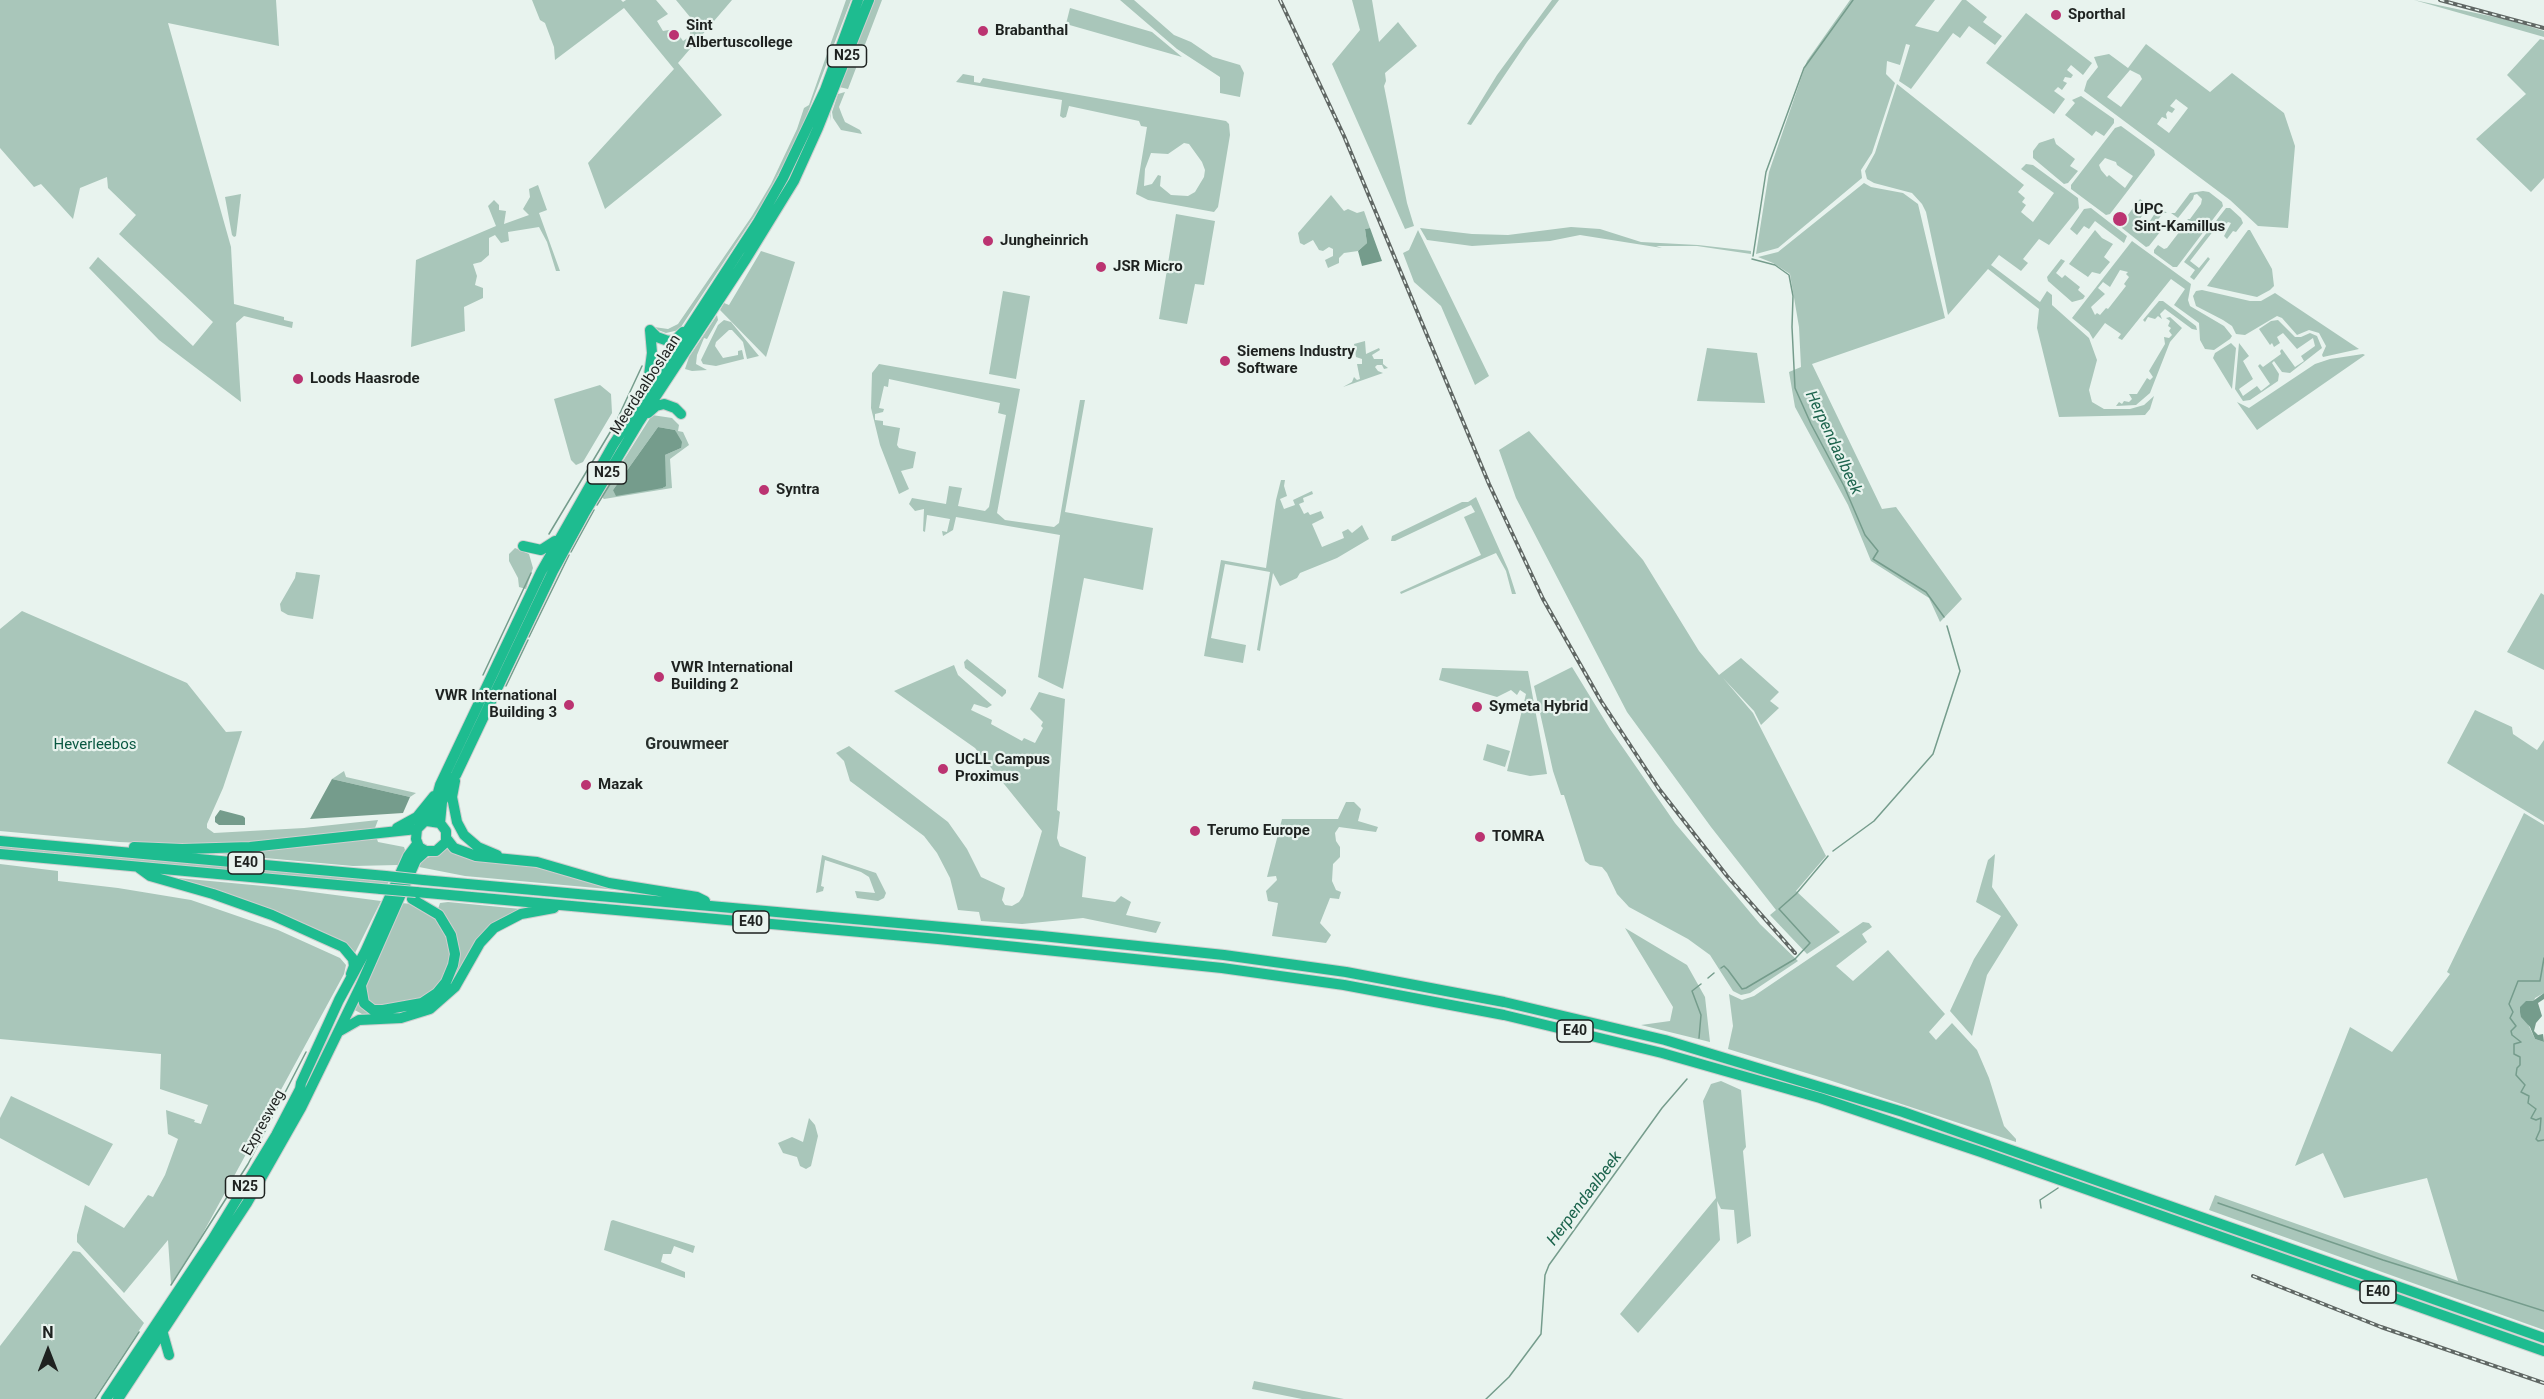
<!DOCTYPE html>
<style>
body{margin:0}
#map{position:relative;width:2544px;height:1399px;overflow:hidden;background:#e8f3ee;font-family:Roboto,sans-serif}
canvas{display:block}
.north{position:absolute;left:18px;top:1321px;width:60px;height:60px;-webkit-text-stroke:4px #e8f3ee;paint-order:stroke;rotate:0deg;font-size:16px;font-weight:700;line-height:24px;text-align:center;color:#1e2220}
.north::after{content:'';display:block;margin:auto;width:21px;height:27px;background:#1e2220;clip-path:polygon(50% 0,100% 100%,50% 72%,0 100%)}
</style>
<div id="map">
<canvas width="2544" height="1399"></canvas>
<div class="north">N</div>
</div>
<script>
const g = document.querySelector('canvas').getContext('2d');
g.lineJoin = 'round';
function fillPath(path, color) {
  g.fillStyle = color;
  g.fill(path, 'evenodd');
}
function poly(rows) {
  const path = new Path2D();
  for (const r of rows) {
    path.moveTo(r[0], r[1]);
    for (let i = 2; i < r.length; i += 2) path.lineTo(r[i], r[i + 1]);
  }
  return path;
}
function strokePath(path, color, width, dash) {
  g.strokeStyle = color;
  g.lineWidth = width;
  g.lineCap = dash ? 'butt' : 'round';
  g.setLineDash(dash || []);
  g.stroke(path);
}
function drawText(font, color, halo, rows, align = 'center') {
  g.font = font + ' Roboto,sans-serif';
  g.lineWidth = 4.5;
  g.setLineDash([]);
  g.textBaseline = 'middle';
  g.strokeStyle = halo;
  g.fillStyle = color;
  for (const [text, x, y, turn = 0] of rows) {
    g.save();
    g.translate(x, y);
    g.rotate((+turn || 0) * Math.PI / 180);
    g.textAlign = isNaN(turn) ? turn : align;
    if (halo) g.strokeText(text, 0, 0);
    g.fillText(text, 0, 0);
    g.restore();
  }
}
const green = poly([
 [0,0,276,0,279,46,168,23,231,247,234,304,284,317,284,320,293,322,292,328,244,316,236,323,241,402,159,340,89,268,98,257,193,346,213,322,119,234,136,215,108,188,107,177,80,188,73,219,41,184,34,187,0,148],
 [532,0,621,0,623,2,626,0,656,0,668,14,657,21,663,31,675,29,683,41,689,37,692,25,690,17,676,0,732,0,678,63,722,115,605,209,588,163,674,69,624,8,555,60,554,47,545,23,540,20],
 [846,0,851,0,800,133,763,203,679,330,666,333,658,330,654,327,668,329,678,324,752,216,771,184,797,129,804,108,809,105],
 [874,0,882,0,848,89,839,87,830,111,831,121,829,111],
 [1120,0,1134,0,1174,35,1191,42,1213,57,1240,65,1244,73,1240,97,1220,93,1220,77,1177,49],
 [1352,0,1372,0,1379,42,1398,22,1417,46,1385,73,1386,81,1384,86,1407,203,1414,226,1405,229,1332,64,1360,30],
 [1552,0,1559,0,1527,42,1471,125,1467,124,1497,75],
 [1850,0,1935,0,1915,26,1938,32,1962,0,1966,0,1987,17,1983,22,2002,36,1995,45,1969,26,1960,38,1953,33,1911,89,1899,81,1910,45,1906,44,1900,65,1887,61,1886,74,1895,83,1872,153,1861,170,1862,178,1778,248,1756,254,1769,172,1807,61],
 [2414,0,2509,20,2544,31,2544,37],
 [1070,8,1152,32,1182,57,1066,24],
 [2026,13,2092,63,2083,75,2071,65,2067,70,2073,75,2071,78,2065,77,2063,81,2067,83,2062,90,2058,87,2054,91,2065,99,2054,114,1986,63],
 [2540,39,2544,40,2544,178,2531,192,2476,139,2526,94,2507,75],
 [2146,44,2210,92,2232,73,2284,113,2295,146,2288,228,2258,226,2230,200,2084,91,2087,81,2098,67,2094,57,2109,54,2128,68],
 [2130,70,2140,75,2142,79,2121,107,2107,97],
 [2176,99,2188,108,2169,133,2157,124,2162,117,2167,119,2166,114,2168,111,2172,113,2175,109,2170,106],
 [963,74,974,76,974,82,980,83,983,78,1226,121,1229,124,1230,135,1218,207,1214,212,1148,200,1136,194,1147,127,1141,126,1139,121,1069,106,1066,117,1063,118,1060,116,1062,100,956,82],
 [1184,143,1189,144,1202,162,1205,170,1204,177,1195,192,1188,196,1171,195,1160,186,1161,176,1158,175,1152,184,1144,186,1145,169,1151,153,1168,154],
 [1897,84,2024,185,2018,192,2025,198,2022,202,2026,205,2021,212,2033,222,2054,193,2021,169,2026,164,2033,165,2078,198,2079,208,2049,245,2039,239,2023,259,2028,263,2021,271,1999,255,1991,265,2040,302,2047,291,2052,295,2052,305,2089,338,2097,360,2089,390,2092,402,2104,409,2130,409,2144,405,2154,396,2150,409,2145,415,2059,417,2037,328,2039,309,1988,269,1948,315,1926,212,1922,204,1912,193,1874,183,1867,179,1865,171,1875,153],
 [845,92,839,107,842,115,845,122,860,130,862,134,841,130,833,118,832,112,838,94],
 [2081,96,2114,119,2114,123,2104,136,2096,131,2092,136,2065,115,2075,103,2072,100],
 [2121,126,2154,150,2155,155,2110,214,2106,215,2071,189,2071,185,2115,128],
 [2105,158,2116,162,2117,165,2133,176,2125,188,2109,175,2107,177,2101,170,2099,165],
 [2054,138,2056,144,2075,159,2070,166,2078,171,2068,183,2064,184,2033,158,2033,151,2039,143],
 [1864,183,1871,187,1903,193,1918,204,1945,318,1812,364,1882,509,1896,507,1962,599,1940,622,1929,598,1871,561,1848,505,1795,407,1789,372,1801,367,1799,327,1790,274,1773,263,1758,257,1778,252],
 [538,185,547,210,539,213,560,271,556,271,547,242,539,227,508,232,509,241,501,243,495,235,489,238,489,255,481,262,473,264,477,276,475,285,483,288,483,298,464,307,465,331,411,347,416,260,496,226,488,206,494,200,499,205,499,210,506,211,504,224,529,215,523,209,530,197,529,189],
 [2203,191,2209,192,2222,202,2223,206,2177,267,2173,267,2154,253,2154,250,2158,245,2164,249,2167,248,2180,231,2180,229,2185,232,2192,223,2187,219,2190,219,2201,204,2202,199,2197,194,2194,195,2193,199,2178,218,2171,213,2175,213,2190,193],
 [241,194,236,236,234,237,232,235,225,197],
 [1331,195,1344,211,1348,209,1357,213,1364,211,1370,228,1365,229,1367,243,1358,251,1344,253,1339,258,1339,263,1328,268,1325,260,1333,256,1333,249,1329,247,1323,251,1319,250,1313,240,1304,245,1300,243,1298,233],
 [2140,199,2148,205,2150,203,2138,222,2135,223,2135,227,2140,231,2144,230,2159,207,2167,213,2163,213,2157,221,2164,227,2149,246,2146,247,2122,228,2121,224],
 [2091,208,2127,236,2124,243,2095,221,2089,229,2084,226,2077,235,2070,229,2084,209],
 [2226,208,2230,208,2241,218,2243,223,2236,232,2233,231,2227,239,2224,236,2231,223,2228,222,2226,224,2221,221,2190,261,2199,268,2208,257,2210,259,2194,280,2190,277,2195,270,2184,262],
 [1176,214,1215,221,1204,285,1195,284,1187,324,1159,319],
 [1571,227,1600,229,1641,242,1698,245,1751,251,1751,254,1697,246,1656,246,1662,248,1580,235,1550,241,1472,246,1427,240,1420,228,1472,234,1508,235],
 [1418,230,1489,376,1475,385,1441,306,1414,282,1403,253,1409,250],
 [2095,230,2102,238,2113,244,2104,257,2110,262,2100,274,2092,272,2088,277,2069,264],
 [2248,230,2250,230,2272,269,2274,286,2270,290,2257,297,2207,286],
 [2132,241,2191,284,2188,300,2190,306,2224,326,2232,336,2230,339,2214,350,2205,349,2200,340,2199,323,2174,305,2185,289,2171,279,2122,340,2118,338,2121,334,2105,323,2093,339,2089,332,2072,318],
 [2120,270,2128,272,2126,274,2129,277,2124,284,2126,286,2108,309,2106,308,2100,315,2097,313,2095,315,2091,307,2105,294,2098,288,2103,282,2110,287],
 [761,251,795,262,766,357,720,310,724,303,729,305],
 [2061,259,2065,261,2056,273,2062,278,2065,275,2080,287,2078,290,2085,296,2083,299,2072,302,2048,281,2047,277],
 [2202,290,2250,301,2261,301,2275,293,2359,349,2323,357,2322,355,2326,346,2319,333,2309,330,2297,335,2282,318,2277,316,2245,335,2236,334,2232,326,2223,320,2196,306,2193,296,2196,291],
 [1003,291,1030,296,1016,379,989,374],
 [2159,301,2163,301,2196,326,2197,330,2192,329,2165,309,2160,314,2162,319,2158,316,2155,319,2148,317,2145,322,2143,320],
 [717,315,718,320,707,339,704,338,697,355,696,364,707,370,692,371,685,369,689,357],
 [2170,317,2182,328,2170,342,2150,393,2136,405,2116,406,2119,402,2122,404,2124,401,2129,402,2132,399,2129,394,2137,394,2147,378,2150,380,2153,377,2149,371,2165,344,2164,337,2169,338,2172,335,2169,331,2171,328,2168,326,2170,321,2166,318],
 [724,320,731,322,759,356,747,359,743,342,732,330,729,330,716,342,715,346,723,358,738,355,738,351,742,350,744,359,716,366,703,364,701,360,718,325],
 [2278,320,2295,337,2301,337,2310,333,2317,336,2322,348,2290,373,2282,372,2274,361,2272,363,2279,374,2278,381,2250,400,2243,401,2235,389,2239,343,2249,356,2243,361,2253,379,2239,389,2243,396,2257,386,2261,391,2270,384,2258,366,2260,364,2263,367,2281,354,2280,351,2282,349,2295,367,2304,361,2301,356,2315,346,2313,338,2297,349,2283,333,2277,337,2280,343,2274,347,2272,343,2270,345,2259,329,2271,321],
 [1365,341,1366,354,1379,348,1380,350,1372,355,1374,359,1383,359,1383,364,1388,368,1384,369,1382,365,1377,365,1375,367,1378,371,1383,373,1343,387,1352,382,1354,377,1357,380,1360,379,1357,364,1362,364,1362,359,1356,357,1354,344],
 [2231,343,2236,348,2232,389,2213,358,2215,353],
 [1707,348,1757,353,1765,403,1697,401],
 [2363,354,2365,355,2257,430,2237,402,2249,408,2315,364,2330,359],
 [879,364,1020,389,997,513,1005,520,1054,527,1059,523,1080,400,1085,400,1065,512,1153,528,1143,590,1084,578,1063,689,1038,677,1060,535,956,517,953,530,943,536,942,531,947,532,950,519,927,515,925,532,923,531,924,509,915,511,909,504,912,498,946,504,949,486,962,488,958,506,985,511,989,507,1006,415,998,413,1000,403,889,379,888,387,884,386,879,408,884,409,883,412,875,414,875,420,883,421,883,425,900,428,897,445,899,448,916,452,913,468,901,471,909,489,899,494,880,445,871,408,872,373],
 [600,385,611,394,612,413,583,462,576,465,571,460,554,399],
 [652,415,672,418,679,425,678,431,683,432,689,445,670,459,672,488,604,499,601,496],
 [658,427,675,430,681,448,665,455,664,488,613,490],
 [1529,431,1643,560,1699,651,1719,675,1741,658,1779,692,1770,701,1779,708,1761,725,1754,711,1723,678,1753,713,1826,856,1796,891,1840,932,1807,954,1770,915,1776,910,1711,827,1627,712,1516,498,1499,450],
 [1281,480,1285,480,1284,486,1287,496,1280,499,1284,509,1295,505,1293,500,1312,491,1313,494,1303,498,1304,502,1299,504,1304,514,1308,512,1310,515,1321,511,1324,518,1312,524,1322,547,1344,538,1342,532,1348,529,1352,533,1362,525,1369,539,1337,558,1300,573,1297,578,1280,586,1273,573,1260,651,1257,650,1270,572,1225,564,1211,638,1246,645,1243,663,1204,656,1221,560,1266,568,1276,500],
 [1476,497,1508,569,1516,594,1512,594,1506,571,1496,553,1401,594,1400,592,1481,555,1464,517,1475,512,1471,505,1395,541,1391,541,1392,536,1462,502,1468,502],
 [515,548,529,554,533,568,526,589,519,587,518,578,509,561,509,554],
 [296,572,320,575,313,619,288,615,281,611,280,604,295,578],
 [2541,593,2544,595,2544,670,2507,652],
 [22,611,187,683,226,732,242,731,223,788,207,824,207,828,214,833,304,828,378,820,375,828,267,842,195,845,119,842,0,831,0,629],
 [967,659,1006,690,1006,693,1002,697,965,668,964,662],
 [954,665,958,675,992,705,987,708,974,704,971,710,992,720,991,724,1022,741,1024,738,1035,743,1043,728,1041,726,1043,722,1030,709,1039,692,1065,699,1057,810,1060,812,1057,838,1060,846,1086,857,1082,897,1115,902,1121,896,1131,902,1126,915,1161,922,1156,933,1083,918,1022,924,981,921,979,912,958,910,950,878,937,853,924,836,850,781,844,761,836,753,849,746,948,822,967,849,981,877,1005,888,1002,900,1005,905,1012,906,1019,902,1023,896,1042,831,975,748,894,691],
 [1572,667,1610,729,1675,823,1760,924,1798,961,1750,993,1741,995,1733,991,1710,955,1688,939,1629,907,1617,894,1607,873,1602,867,1590,865,1585,861,1564,795,1561,795,1553,771,1534,686],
 [1442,668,1528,671,1547,774,1530,776,1507,771,1526,694,1520,690,1517,695,1511,690,1497,697,1439,680],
 [2475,710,2512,727,2513,734,2537,750,2544,740,2544,822,2447,763],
 [1487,744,1510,751,1505,767,1483,760],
 [344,771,346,777,416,793,410,797,332,779],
 [1346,802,1354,802,1361,809,1358,821,1378,827,1376,832,1339,827,1335,833,1336,841,1340,847,1340,857,1333,864,1332,881,1336,890,1341,892,1339,899,1330,898,1320,923,1331,935,1326,943,1272,936,1278,903,1268,901,1266,891,1277,880,1276,876,1267,877,1282,819,1338,819],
 [2524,813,2544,825,2544,993,2535,998,2528,1024,2535,1039,2544,1042,2544,1330,2209,1210,2215,1195,2458,1281,2427,1178,2344,1198,2323,1153,2295,1166,2350,1027,2392,1052,2450,974,2447,972],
 [376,836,378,842,404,847,405,850,398,865,353,866,188,851],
 [0,846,389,881,387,885,0,850],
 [449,846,512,861,651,893,465,876,419,867,423,859,440,854],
 [1995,854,1992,887,2018,925,1987,975,1972,1036,1950,1011,1974,959,2001,916,1976,902,1988,860],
 [822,855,876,873,886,893,884,898,878,901,857,898,855,891,875,893,869,877,861,872,825,860,821,886,824,887,823,891,816,893],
 [0,864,58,871,58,881,118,888,191,900,278,930,340,958,346,965,344,974,202,1235,171,1284,168,1240,124,1293,77,1242,77,1235,85,1205,124,1228,148,1195,153,1197,165,1175,178,1139,168,1134,166,1110,195,1120,194,1122,201,1124,208,1105,160,1089,161,1054,0,1039],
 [178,878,274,887,381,901,354,955,177,880],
 [448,902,521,909,506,918,451,988,412,1012,362,1014,351,1008,357,994,361,1004,414,1010,456,967,438,909,440,903],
 [400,903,413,904,437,919,449,943,450,959,446,973,434,990,424,997,385,1007,369,1004,364,991],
 [1863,922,1869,923,1872,927,1862,934,1867,942,1836,966,1853,981,1888,950,1945,1014,1929,1032,1936,1040,1952,1023,1977,1050,1989,1078,2004,1126,2016,1139,2016,1142,1826,1079,1728,1049,1733,1026,1729,994,1742,1000,1754,996],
 [1625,928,1687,965,1705,997,1710,1042,1641,1025,1670,1021,1673,1007],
 [1721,1081,1741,1090,1746,1147,1743,1151,1751,1236,1737,1244,1734,1210,1721,1209,1717,1201,1720,1240,1638,1333,1620,1314,1716,1198,1703,1101,1711,1084],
 [11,1096,113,1144,89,1186,0,1138,0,1118],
 [809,1118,815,1125,818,1136,811,1166,806,1169,800,1166,797,1157,783,1153,778,1143,792,1137,803,1142],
 [613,1220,695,1246,693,1253,674,1246,671,1254,663,1254,661,1262,685,1272,685,1278,604,1250,611,1221],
 [73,1251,80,1252,144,1323,94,1399,0,1399,0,1346],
 [1254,1381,1344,1399,1302,1399,1252,1389]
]);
const water = poly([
 [1370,228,1382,261,1362,266,1358,251,1367,243,1365,229],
 [658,427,675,430,682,442,681,448,665,455,666,486,663,488,616,496,613,490],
 [332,779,410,797,403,813,310,819],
 [220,810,243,816,245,818,245,825,219,825,215,822,215,817],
 [2544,993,2544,999,2538,1003,2542,1016,2536,1023,2534,1031,2538,1035,2543,1034,2544,1042,2535,1039,2530,1027,2521,1017,2520,1012,2520,1007,2526,1001,2533,1001]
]);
const stream = poly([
 [1753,256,1766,172,1804,68,1853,0],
 [1752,259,1775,265,1789,275,1793,296,1792,327,1795,388,1811,424,1844,486,1865,535,1878,551,1873,559,1926,592,1944,617],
 [597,505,623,463],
 [549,534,615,424,642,366],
 [571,552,594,510],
 [529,637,569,555],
 [483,675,531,573],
 [506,686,528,640],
 [1833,851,1874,821,1933,754,1960,671,1947,626],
 [2544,958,2540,981,2518,981,2509,1004,2513,1012,2510,1018,2516,1026,2511,1031,2512,1035,2521,1042,2514,1044,2514,1054,2520,1057,2520,1065,2517,1068,2516,1075,2525,1085,2521,1092,2529,1096,2528,1103,2536,1109,2531,1118,2536,1120,2541,1118,2540,1130,2536,1139,2538,1141,2544,1140],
 [1721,968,1724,966,1728,970,1742,989,1746,988,1795,959,1810,943,1779,909,1796,894,1828,856],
 [1708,978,1714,973],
 [1699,1038,1701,1015,1692,991,1701,984],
 [2218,1203,2383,1260,2544,1311],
 [2041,1208,2040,1200,2058,1188],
 [171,1285,248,1164,306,1052],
 [95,1399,139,1332],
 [1486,1399,1509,1377,1541,1334,1545,1275,1549,1265,1662,1108,1687,1079]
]);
const highway = poly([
 [650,330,657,337,668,341,675,340,683,332],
 [647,390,652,353,650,330],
 [648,413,656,406,664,404,675,408,681,414],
 [523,546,541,550,555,541],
 [455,781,452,797,457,822,464,835,478,847,497,855],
 [427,821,440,823,446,831,446,842,436,851,426,851,419,847,416,839,417,829,432,814,440,785,541,572,613,445,758,222,783,178,825,90,858,0],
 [440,823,442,802,449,785,456,775,553,571,584,514,639,422,746,259,794,181,818,128,869,0],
 [397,828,417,817,434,796],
 [447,839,454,848,476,856,537,862,609,883,697,897,705,901],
 [0,841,386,876],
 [134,847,182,849,250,847,417,829],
 [0,854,381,889],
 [139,868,150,876,213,894,272,915,343,947,353,959,354,966,351,974],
 [423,880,1042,936,1224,955,1346,972,1504,1002,1665,1040,1903,1112,2544,1338],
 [416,892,938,939,1222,968,1344,985,1504,1015,1662,1053,1820,1098,1981,1152,2544,1351],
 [361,986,364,1003,373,1010,383,1010,422,1003,437,993,446,982,453,965,455,954,451,935,439,915,412,899],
 [338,1032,359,1020,401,1018,430,1009,455,987,480,943,494,928,521,914,554,908],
 [162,1330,169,1355],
 [106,1399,212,1240,276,1135,300,1089,301,1083,339,1000,365,952,408,856,417,844],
 [118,1399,247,1203,301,1108,361,985,416,860,426,851]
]);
const rail = poly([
 [1280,0,1344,136,1489,484,1543,599,1601,701,1659,789,1727,876,1795,953],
 [2440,0,2544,28],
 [2253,1276,2381,1327,2544,1383]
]);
const highwayBridge = poly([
 [386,876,423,880],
 [381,889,416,892]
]);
const markers = [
 [2056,15,6,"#bb3371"],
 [983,31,6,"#bb3371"],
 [674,35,6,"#bb3371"],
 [2120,219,8,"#bb3371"],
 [988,241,6,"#bb3371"],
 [1101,267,6,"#bb3371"],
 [1225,361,6,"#bb3371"],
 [298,379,6,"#bb3371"],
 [764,490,6,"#bb3371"],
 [659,677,6,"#bb3371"],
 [569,705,6,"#bb3371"],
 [1477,707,6,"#bb3371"],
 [943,769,6,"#bb3371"],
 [586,785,6,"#bb3371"],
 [1195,831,6,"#bb3371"],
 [1480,837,6,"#bb3371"]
];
const shields = [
 [847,56,39],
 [607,473,39],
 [246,863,36],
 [751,922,36],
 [1575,1031,36],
 [245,1187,39],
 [2378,1292,36]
];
const shieldNames = [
 ["N25",847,56],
 ["N25",607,473],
 ["E40",246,863],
 ["E40",751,922],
 ["E40",1575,1031],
 ["N25",245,1187],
 ["E40",2378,1292]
];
const poiNames = [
 ["Sporthal",2068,15],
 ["Sint",686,26],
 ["Albertuscollege",686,43],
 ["Brabanthal",995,31],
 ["UPC",2134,210],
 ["Sint-Kamillus",2134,227],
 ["Jungheinrich",1000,241],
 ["JSR Micro",1113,267],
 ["Siemens Industry",1237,352],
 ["Software",1237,369],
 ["Loods Haasrode",310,379],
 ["Syntra",776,490],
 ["VWR International",671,668],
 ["Building 2",671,685],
 ["VWR International",557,696,"right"],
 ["Building 3",557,713,"right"],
 ["Symeta Hybrid",1489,707],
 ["UCLL Campus",955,760],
 ["Proximus",955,777],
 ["Mazak",598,785],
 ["Terumo Europe",1207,831],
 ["TOMRA",1492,837]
];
const streetNames = [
 ["Meerdaalboslaan",646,385,-57],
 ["Expresweg",264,1123,-61]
];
const parkNames = [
 ["Heverleebos",95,745]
];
const waterNames = [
 ["Herpendaalbeek",1833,443,65],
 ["Herpendaalbeek",1585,1199,-53]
];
const neighbourhoodNames = [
 ["Grouwmeer",687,745]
];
fillPath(green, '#a9c6ba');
fillPath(water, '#759c8c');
strokePath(stream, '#759c8c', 1.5);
strokePath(highway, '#cecece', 12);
strokePath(highway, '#1ebc90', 10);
strokePath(rail, '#606764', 4);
strokePath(rail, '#e8f3ee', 1.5, [4.5]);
strokePath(highwayBridge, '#cecece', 12, []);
strokePath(highwayBridge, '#1ebc90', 10);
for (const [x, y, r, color] of markers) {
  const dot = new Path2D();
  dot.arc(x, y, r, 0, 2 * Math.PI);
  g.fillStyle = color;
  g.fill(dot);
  strokePath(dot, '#e8f3ee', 2);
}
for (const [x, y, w] of shields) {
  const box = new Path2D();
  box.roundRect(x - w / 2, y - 11, w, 22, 4.5);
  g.fillStyle = '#e8f3ee';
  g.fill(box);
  strokePath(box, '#1e2220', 1.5);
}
drawText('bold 14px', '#1e2220', null, shieldNames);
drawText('bold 15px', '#1e2220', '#e8f3ee', poiNames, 'left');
drawText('15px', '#1e2220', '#e8f3ee', streetNames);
drawText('15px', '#0a5842', '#e8f3ee', parkNames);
drawText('italic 16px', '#1b634c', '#e8f3ee', waterNames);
drawText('bold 16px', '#28302d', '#e8f3ee', neighbourhoodNames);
</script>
